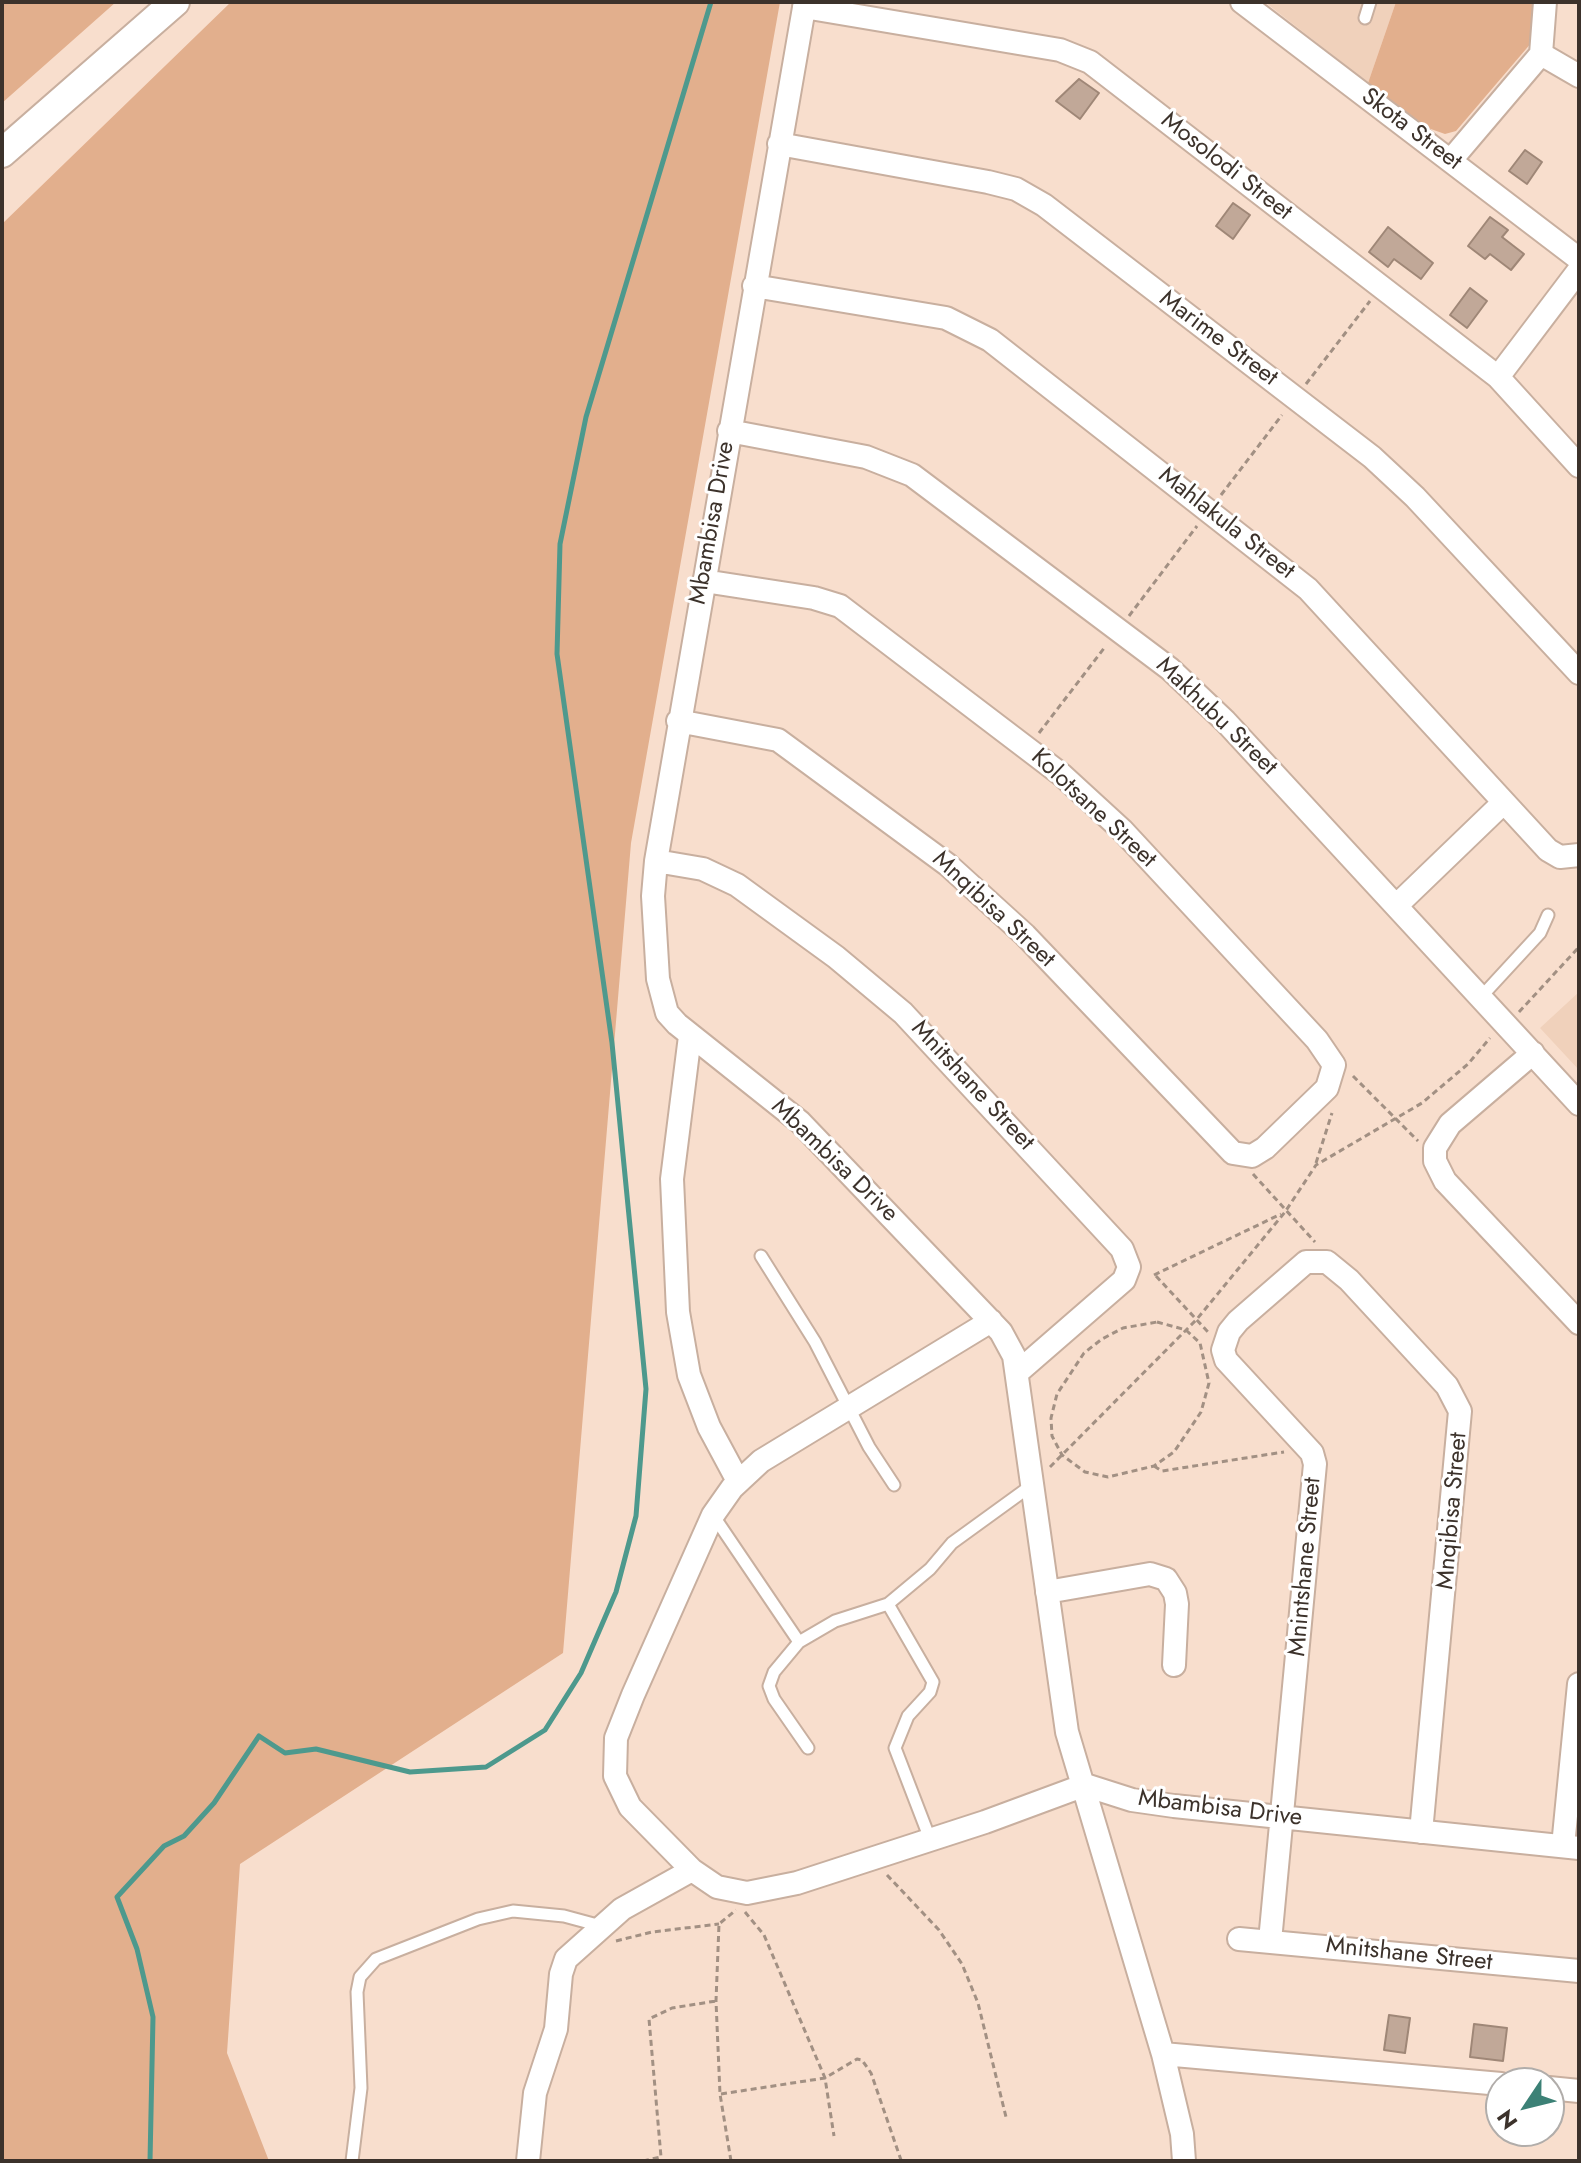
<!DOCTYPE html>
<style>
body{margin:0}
#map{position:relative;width:1581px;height:2163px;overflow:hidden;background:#f8decd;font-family:Jost,sans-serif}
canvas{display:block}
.frame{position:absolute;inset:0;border:4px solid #3c322b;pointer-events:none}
.north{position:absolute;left:1485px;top:2067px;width:80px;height:80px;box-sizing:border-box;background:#fff;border:2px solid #b1adaa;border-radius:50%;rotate:235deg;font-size:22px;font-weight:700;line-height:32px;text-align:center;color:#3c322b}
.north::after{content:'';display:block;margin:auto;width:28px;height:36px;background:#3c8176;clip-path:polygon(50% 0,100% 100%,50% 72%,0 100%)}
</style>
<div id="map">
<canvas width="1581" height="2163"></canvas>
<div class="frame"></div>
<div class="north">N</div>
</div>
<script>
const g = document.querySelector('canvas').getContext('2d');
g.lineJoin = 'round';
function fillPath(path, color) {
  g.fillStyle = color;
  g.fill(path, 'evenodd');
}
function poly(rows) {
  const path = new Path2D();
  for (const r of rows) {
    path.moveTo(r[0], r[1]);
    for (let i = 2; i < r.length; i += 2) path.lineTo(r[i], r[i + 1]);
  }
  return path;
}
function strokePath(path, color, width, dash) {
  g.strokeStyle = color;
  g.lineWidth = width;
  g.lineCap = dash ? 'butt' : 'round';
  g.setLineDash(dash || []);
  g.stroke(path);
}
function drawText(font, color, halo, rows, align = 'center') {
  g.font = font + ' Jost,sans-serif';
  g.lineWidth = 6;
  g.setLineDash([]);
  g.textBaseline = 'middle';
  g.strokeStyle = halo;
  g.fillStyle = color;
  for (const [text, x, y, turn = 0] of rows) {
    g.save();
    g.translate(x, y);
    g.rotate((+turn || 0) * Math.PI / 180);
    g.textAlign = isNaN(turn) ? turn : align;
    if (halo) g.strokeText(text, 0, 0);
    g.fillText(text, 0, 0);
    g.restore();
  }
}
const built = poly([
 [1265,2,1396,2,1368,83],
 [1579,992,1579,1070,1540,1028]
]);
const green = poly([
 [2,2,116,2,2,103],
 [231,2,780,2,631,843,563,1653,240,1864,227,2053,269,2161,2,2161,2,224],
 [1396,2,1534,2,1532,42,1456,131,1445,134,1428,128,1368,83]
]);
const stream = poly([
 [150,2161,153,2017,137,1949,117,1897,164,1846,184,1836,214,1803,259,1736,285,1753,316,1749,410,1772,486,1767,545,1730,581,1673,616,1592,636,1516,646,1389,612,1043,557,654,560,544,586,417,711,2]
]);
const building = poly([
 [1079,79,1099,93,1080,119,1056,101,1079,79],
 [1525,150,1542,162,1527,184,1509,171,1525,150],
 [1233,203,1250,215,1233,239,1216,226,1233,203],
 [1490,217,1508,230,1502,237,1524,254,1511,270,1490,254,1485,259,1468,246,1490,217],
 [1388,227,1433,263,1421,279,1394,259,1388,267,1369,252,1388,227],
 [1470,288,1487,301,1467,328,1450,315,1470,288],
 [1389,2015,1410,2018,1405,2053,1384,2050,1389,2015],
 [1474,2024,1507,2028,1503,2061,1470,2057,1474,2024]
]);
const path = poly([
 [1306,384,1370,301],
 [1221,495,1282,415],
 [1129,616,1197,526],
 [1039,733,1105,647],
 [1519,1012,1579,947],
 [1353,1076,1418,1141],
 [1316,1163,1332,1113],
 [1253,1174,1315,1242],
 [1154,1275,1281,1214],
 [1156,1276,1208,1332],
 [1157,1322,1186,1330,1200,1343,1209,1383,1201,1412,1174,1452,1154,1466,1108,1477,1085,1472,1062,1455,1052,1436,1051,1418,1057,1394,1084,1353,1102,1339,1123,1328,1157,1322],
 [1154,1466,1162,1471,1284,1452],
 [1050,1467,1197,1319,1285,1212,1316,1165,1422,1103,1468,1064,1490,1038],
 [887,1875,939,1930,962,1964,978,2003,1006,2117],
 [745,1912,764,1935,825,2078,834,2136],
 [616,1941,652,1932,719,1924],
 [721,2094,825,2078,857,2059,862,2060,871,2073,901,2160],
 [643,2161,661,2157,649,2019,672,2008,716,2001],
 [731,2161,720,2094,716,2001,719,1924,736,1910]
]);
const service = poly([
 [1365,18,1370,2],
 [1481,997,1540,933,1548,915],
 [761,1256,815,1342,869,1447,894,1485],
 [713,1515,799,1642],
 [888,1604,930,1569,952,1543,1032,1485],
 [808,1748,774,1699,769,1686,774,1672,799,1642,835,1621,888,1604,933,1682,930,1692,908,1716,895,1748,930,1839],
 [352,2161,361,2088,357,1992,360,1977,376,1959,478,1919,513,1911,564,1916,601,1926]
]);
const minor = poly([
 [805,2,656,861,653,896,658,979,667,1013,677,1024,800,1122,1001,1332,1014,1356,1067,1732,1163,2054,1182,2134,1184,2161],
 [1242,2,1579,259],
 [804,7,1060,50,1090,62,1498,377,1579,466],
 [1541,54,1579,76],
 [779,144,988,182,1016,189,1044,205,1372,457,1415,497,1579,673],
 [1451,160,1541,54,1545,2],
 [754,286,946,318,990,340,1308,589,1548,850,1560,857,1579,855],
 [1498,377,1579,270],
 [729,431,866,457,912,475,1170,669,1225,721,1579,1104],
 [678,721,778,740,948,865,1025,935,1233,1153,1252,1156,1265,1148,1327,1088,1334,1065,1317,1040,1122,830,1062,775,840,606,814,598,704,581],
 [656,861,703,869,737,885,836,957,903,1013,1122,1249,1129,1267,1124,1280,1018,1372],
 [1396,906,1503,803],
 [690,1036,672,1179,678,1312,689,1375,709,1427,738,1481],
 [1533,1053,1450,1124,1435,1148,1435,1161,1445,1181,1579,1323],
 [991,1321,761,1461,732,1488,713,1515,633,1695,616,1738,615,1776,630,1807,692,1870,717,1887,747,1893,797,1883,985,1822,1085,1785],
 [1047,1592,1150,1574,1166,1579,1175,1593,1177,1604,1174,1665],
 [1085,1785,1132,1800,1174,1806,1579,1848],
 [1563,1846,1579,1684],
 [1239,1939,1579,1971],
 [1270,1941,1315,1464,1312,1453,1226,1360,1223,1350,1229,1332,1238,1321,1306,1262,1327,1262,1349,1280,1447,1386,1460,1411,1421,1832],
 [1163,2054,1501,2084],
 [1549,2088,1579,2091],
 [528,2161,535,2093,556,2029,561,1974,566,1959,622,1909,692,1870]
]);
const tertiary = poly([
 [2,153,175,2]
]);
const streetNames = [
 ["Skota Street",1411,130,37],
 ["Mosolodi Street",1226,167,38],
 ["Marime Street",1218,339,37],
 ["Mbambisa Drive",713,523,-80],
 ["Mahlakula Street",1226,524,38],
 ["Makhubu Street",1216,717,44],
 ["Kolotsane Street",1093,809,43],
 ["Mnqibisa Street",993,910,43],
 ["Mnitshane Street",972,1086,47],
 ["Mbambisa Drive",834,1161,44],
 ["Mnqibisa Street",1453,1511,-85],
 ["Mnintshane Street",1306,1567,-85],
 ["Mbambisa Drive",1220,1809,7],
 ["Mnitshane Street",1409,1955,6]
];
fillPath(built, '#f0d1bb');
fillPath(green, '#e2af8d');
strokePath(stream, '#4d998d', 5);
fillPath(building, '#c1a898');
strokePath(building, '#9f8777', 2);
strokePath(service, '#c8af9f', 15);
strokePath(minor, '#c8af9f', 26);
strokePath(tertiary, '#c8af9f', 32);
strokePath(path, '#a29083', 3, [6, 4]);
strokePath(service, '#fff', 11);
strokePath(minor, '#fff', 22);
strokePath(tertiary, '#fff', 28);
drawText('24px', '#3c322b', '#fff', streetNames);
</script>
